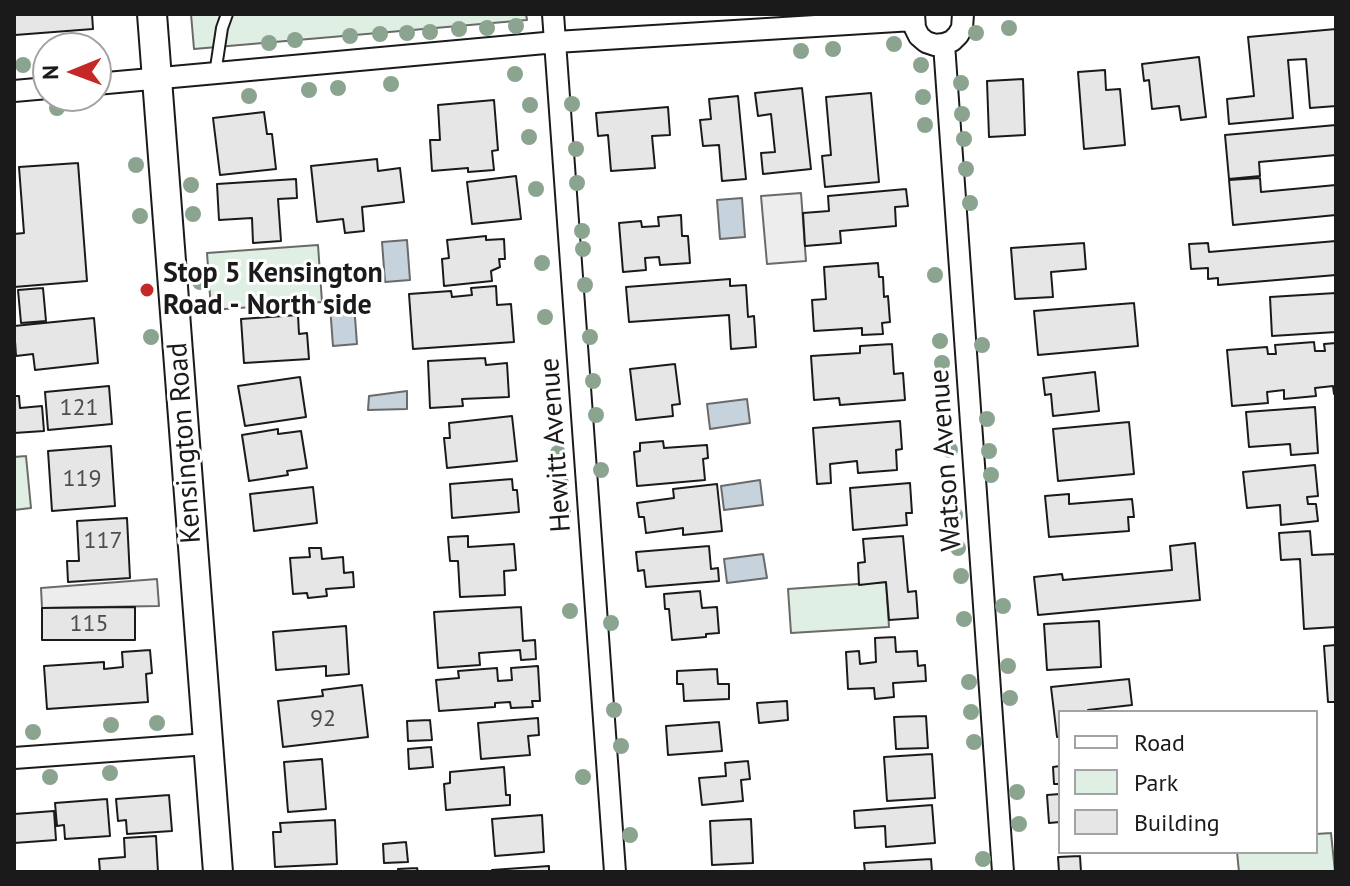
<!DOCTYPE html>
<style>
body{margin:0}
#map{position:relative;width:1350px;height:886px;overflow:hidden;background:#fff;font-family:"PT Sans",sans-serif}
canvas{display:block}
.frame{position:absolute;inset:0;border:16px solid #1a1a1a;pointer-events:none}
.legend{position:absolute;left:1058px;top:710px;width:260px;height:144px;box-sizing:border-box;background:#fff;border:2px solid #a3a3a3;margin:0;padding:10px 14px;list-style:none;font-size:24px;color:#1a1a1a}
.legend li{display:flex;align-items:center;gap:16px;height:40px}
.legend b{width:40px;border:2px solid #a3a3a3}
.north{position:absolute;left:32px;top:32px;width:80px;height:80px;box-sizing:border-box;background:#fff;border:2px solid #a3a3a3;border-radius:50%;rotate:269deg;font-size:22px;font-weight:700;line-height:32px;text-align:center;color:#1a1a1a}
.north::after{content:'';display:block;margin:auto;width:28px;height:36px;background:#c62828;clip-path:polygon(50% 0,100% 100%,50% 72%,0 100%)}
</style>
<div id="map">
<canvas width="1350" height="886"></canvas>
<div class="frame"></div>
<ul class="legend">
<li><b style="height:10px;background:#fff"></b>Road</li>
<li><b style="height:22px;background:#e0efe3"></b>Park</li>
<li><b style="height:22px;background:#e6e6e6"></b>Building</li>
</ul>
<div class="north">N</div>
</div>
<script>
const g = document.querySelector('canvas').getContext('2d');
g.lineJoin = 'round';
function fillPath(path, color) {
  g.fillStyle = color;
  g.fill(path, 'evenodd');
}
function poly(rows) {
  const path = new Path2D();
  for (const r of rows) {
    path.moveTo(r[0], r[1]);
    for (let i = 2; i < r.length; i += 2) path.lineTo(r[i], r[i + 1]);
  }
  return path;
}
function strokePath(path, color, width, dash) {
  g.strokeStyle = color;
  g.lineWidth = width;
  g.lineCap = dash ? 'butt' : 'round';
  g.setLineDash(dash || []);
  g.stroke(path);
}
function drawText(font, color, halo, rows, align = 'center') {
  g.font = font + ' "PT Sans",sans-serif';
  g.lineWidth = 6;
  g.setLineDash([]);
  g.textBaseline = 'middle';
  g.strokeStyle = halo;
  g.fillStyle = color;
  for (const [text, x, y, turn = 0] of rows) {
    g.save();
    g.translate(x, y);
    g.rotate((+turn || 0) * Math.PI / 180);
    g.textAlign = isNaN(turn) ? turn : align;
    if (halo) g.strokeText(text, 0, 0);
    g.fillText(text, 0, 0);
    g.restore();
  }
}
const green = poly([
 [191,14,526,14,527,20,194,49,191,14],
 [318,245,322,302,211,310,207,253,318,245],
 [26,456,31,508,14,510,14,457,26,456],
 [886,582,889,627,791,633,788,589,886,582],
 [1331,833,1335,872,1239,872,1237,852,1316,852,1316,834,1331,833]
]);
const parking = poly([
 [801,193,806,261,767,264,761,196,801,193],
 [157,579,159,606,42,608,41,588,157,579]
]);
const water = poly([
 [742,198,745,237,720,239,717,200,742,198],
 [407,240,410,280,385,282,382,242,407,240],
 [354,304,357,344,333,346,330,306,354,304],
 [407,391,407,409,368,410,369,396,407,391],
 [747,399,750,423,710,429,707,404,747,399],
 [760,480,763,505,724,510,721,486,760,480],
 [763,554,767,578,727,583,724,559,763,554]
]);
const building = poly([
 [14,14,92,14,93,29,15,35,14,14],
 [1336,29,1336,106,1310,108,1306,59,1288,60,1293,118,1229,124,1227,99,1254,96,1248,37,1336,29],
 [1199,57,1206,117,1181,120,1179,106,1152,109,1149,80,1144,81,1142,64,1199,57],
 [1105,70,1106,90,1120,89,1125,145,1084,149,1078,72,1105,70],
 [1023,79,1025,135,989,137,987,81,1023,79],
 [802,88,811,169,763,174,761,153,775,152,771,114,758,116,755,93,802,88],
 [871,93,879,182,825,187,822,156,831,155,826,97,871,93],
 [738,96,746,179,722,181,719,145,703,146,700,120,711,119,709,99,738,96],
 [494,100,498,150,492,151,494,170,468,172,468,168,432,171,430,140,440,140,438,105,494,100],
 [668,107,670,135,652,136,655,168,611,171,608,135,598,136,596,113,668,107],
 [264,112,267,134,272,134,276,169,220,175,213,118,264,112],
 [1336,125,1336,155,1259,162,1260,176,1229,179,1225,135,1336,125],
 [377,159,378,171,400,168,404,202,362,207,364,231,345,233,343,219,317,222,311,166,377,159],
 [78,163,87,281,14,287,14,234,24,233,19,167,78,163],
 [516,176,521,219,472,224,467,182,516,176],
 [1260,178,1261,192,1336,185,1336,215,1233,225,1229,180,1260,178],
 [296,179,297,198,278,199,281,241,253,243,252,218,219,220,217,184,296,179],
 [906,189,908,206,895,207,896,226,840,231,841,243,805,246,803,213,829,211,828,196,906,189],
 [681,215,682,236,688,236,690,263,660,265,659,257,645,258,646,270,623,272,619,223,641,221,642,227,659,226,658,217,681,215],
 [486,236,486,240,504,239,505,259,499,259,500,267,491,271,492,281,444,286,442,259,449,258,447,240,486,236],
 [1336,241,1336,275,1218,285,1218,278,1208,279,1208,268,1191,269,1189,244,1208,243,1209,252,1336,241],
 [1084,243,1086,269,1051,272,1053,297,1015,299,1011,248,1084,243],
 [878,263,879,277,883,277,884,297,888,296,890,322,882,323,883,334,862,335,862,328,814,331,812,300,826,299,824,267,878,263],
 [730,279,730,286,746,285,748,317,754,316,756,347,731,349,729,315,629,322,626,287,730,279],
 [496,286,497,305,511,304,514,342,413,349,409,294,451,291,452,297,472,295,471,288,496,286],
 [43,288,46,321,21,323,18,290,43,288],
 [1336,293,1336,332,1272,336,1270,297,1336,293],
 [1134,303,1138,346,1038,355,1034,311,1134,303],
 [298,315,299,334,307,333,309,359,244,363,241,319,298,315],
 [94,318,98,363,35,370,33,354,16,356,14,326,94,318],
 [1314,342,1315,351,1325,351,1324,344,1336,343,1336,394,1334,394,1333,386,1315,388,1316,396,1284,399,1284,390,1267,392,1268,403,1232,406,1227,350,1267,347,1268,354,1276,354,1275,345,1314,342],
 [892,344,894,374,903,373,905,400,840,405,839,398,814,400,811,356,860,353,860,346,892,344],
 [485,358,486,365,507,363,509,397,462,399,463,406,430,408,428,361,485,358],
 [675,364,680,404,672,405,673,416,636,420,630,369,675,364],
 [1095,372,1099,411,1053,416,1051,394,1045,395,1043,378,1095,372],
 [300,377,306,417,245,426,238,386,300,377],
 [109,386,112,424,48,430,45,392,109,386],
 [14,396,19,396,20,408,42,406,44,431,14,433,14,396],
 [1315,407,1318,453,1291,455,1290,444,1249,447,1246,412,1315,407],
 [512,416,517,461,447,468,444,438,450,438,449,423,512,416],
 [900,421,902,449,896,450,897,470,858,473,857,461,830,464,831,483,817,484,813,428,900,421],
 [1129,422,1134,474,1058,481,1053,429,1129,422],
 [278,429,278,434,301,431,307,468,287,471,288,475,249,481,242,435,278,429],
 [663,441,664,448,707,445,708,458,703,459,705,480,637,486,634,452,640,451,640,443,663,441],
 [111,446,115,506,52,511,48,451,111,446],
 [1315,465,1318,496,1307,497,1308,504,1316,504,1318,521,1281,525,1280,505,1247,508,1243,472,1315,465],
 [512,479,513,490,517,490,519,512,452,518,450,484,512,479],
 [910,483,912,513,906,513,907,525,853,530,850,488,910,483],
 [717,484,722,531,683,535,683,528,646,533,644,517,639,517,637,503,674,498,673,489,717,484],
 [313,487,317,523,254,531,250,494,313,487],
 [1069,494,1069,504,1132,499,1134,517,1128,517,1129,531,1049,537,1045,496,1069,494],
 [127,518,130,578,68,582,67,561,79,561,77,521,127,518],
 [1310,531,1312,555,1336,554,1336,627,1304,629,1300,559,1281,560,1279,533,1310,531],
 [468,536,468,547,514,544,516,570,504,571,505,595,460,597,458,561,450,561,448,537,468,536],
 [903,536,908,592,916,591,918,618,889,620,886,582,859,585,858,563,865,562,863,539,903,536],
 [1195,543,1200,600,1038,615,1034,577,1062,574,1063,580,1172,570,1170,546,1195,543],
 [709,546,711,569,718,568,719,581,646,587,644,570,638,571,636,552,709,546],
 [309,548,321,548,322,559,343,557,344,573,353,572,354,587,326,589,327,596,308,598,307,593,293,594,290,558,310,557,309,548],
 [700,591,702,608,717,607,719,633,706,634,706,637,672,640,669,609,665,609,664,594,700,591],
 [135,607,135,640,42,640,42,608,135,607],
 [521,607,523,641,535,640,536,659,521,660,520,650,479,653,480,665,438,668,434,612,521,607],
 [1099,621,1101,667,1047,670,1044,624,1099,621],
 [346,626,349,674,326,676,326,666,276,670,273,632,346,626],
 [895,637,896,652,917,651,918,666,925,665,926,681,893,683,894,697,875,699,874,688,848,689,846,652,859,651,860,664,876,662,875,638,895,637],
 [1336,645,1336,702,1328,702,1324,646,1336,645],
 [150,650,152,673,146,674,148,702,47,709,44,666,104,662,104,669,123,667,122,652,150,650],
 [538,666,540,701,532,701,533,707,511,708,510,702,495,703,495,707,439,711,436,680,459,678,458,671,497,668,498,681,512,680,511,668,538,666],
 [717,669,718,684,729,684,729,699,684,701,683,684,677,684,677,671,717,669],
 [1129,679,1132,705,1088,710,1088,712,1060,712,1060,737,1057,737,1051,687,1129,679],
 [362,685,368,737,283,747,278,701,323,696,322,690,362,685],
 [787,701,788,720,759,723,757,703,787,701],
 [926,716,928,748,896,749,894,717,926,716],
 [538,718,539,735,528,736,530,755,481,759,478,723,538,718],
 [430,720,432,740,408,741,407,721,430,720],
 [719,722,722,751,668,755,666,726,719,722],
 [431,747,433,767,409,769,408,749,431,747],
 [932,754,935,798,887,801,884,757,932,754],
 [322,759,326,809,288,812,284,762,322,759],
 [748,761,750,779,741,780,743,801,702,805,699,778,726,776,725,763,748,761],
 [1060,766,1060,784,1054,784,1053,767,1060,766],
 [504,767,506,795,510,795,510,805,446,810,444,784,450,783,450,772,504,767],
 [1060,794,1060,822,1049,823,1047,795,1060,794],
 [169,795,172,831,127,834,126,820,118,821,116,799,169,795],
 [107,799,110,836,65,839,64,825,57,826,55,803,107,799],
 [932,805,935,843,886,847,885,826,855,828,854,811,932,805],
 [54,811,56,840,14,843,14,814,54,811],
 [542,815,544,852,495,856,492,819,542,815],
 [751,819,753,863,712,865,710,821,751,819],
 [335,820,337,864,275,867,273,832,281,832,280,823,335,820],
 [156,836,158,872,100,872,99,859,125,857,124,838,156,836],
 [406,842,408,862,384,863,383,844,406,842],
 [1080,856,1081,872,1059,872,1058,857,1080,856],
 [931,859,932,872,865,872,864,863,931,859],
 [549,866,549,872,492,872,492,870,549,866],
 [417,868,418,872,398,872,398,869,417,868]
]);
const lane = poly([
 [215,74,222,28,227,14]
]);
const street = poly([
 [553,14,615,872],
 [914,14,915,28,919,36,926,42,935,45,944,44,952,41,958,35,962,28,963,14],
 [944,44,1003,872],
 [96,84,556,42,913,20],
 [14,91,48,88],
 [14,758,208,744]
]);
const secondary = poly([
 [152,14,218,872]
]);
const trees = [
 [516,26],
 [487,28],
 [1009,28],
 [459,29],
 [430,32],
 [407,33],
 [976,33],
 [380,34],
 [350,36],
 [295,40],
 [269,43],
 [894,44],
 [833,49],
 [801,51],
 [23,65],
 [921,65],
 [515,74],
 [961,83],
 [391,84],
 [338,88],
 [309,90],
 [249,96],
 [923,97],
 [572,104],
 [530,105],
 [57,108],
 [962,114],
 [925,125],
 [529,137],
 [964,139],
 [576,149],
 [136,165],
 [966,169],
 [577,183],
 [191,185],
 [536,189],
 [970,203],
 [193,214],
 [140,216],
 [582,231],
 [583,249],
 [542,263],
 [935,275],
 [200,282],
 [585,285],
 [545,317],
 [151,337],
 [590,337],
 [940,341],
 [982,345],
 [942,363],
 [593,381],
 [596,415],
 [987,419],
 [950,450],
 [989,451],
 [558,453],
 [601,470],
 [991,475],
 [561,483],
 [563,512],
 [955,515],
 [958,548],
 [961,576],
 [1003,606],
 [570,611],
 [964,619],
 [611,623],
 [1008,666],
 [969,682],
 [1010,698],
 [614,710],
 [971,712],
 [157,723],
 [111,725],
 [33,732],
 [974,742],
 [621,746],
 [110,773],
 [50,777],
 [583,777],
 [1017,792],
 [1019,824],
 [630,835],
 [983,859]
];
const markers = [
 [147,290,8,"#c62828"]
];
const numberNames = [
 ["121",79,408],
 ["119",82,479],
 ["117",103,541],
 ["115",89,624],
 ["92",323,719]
];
const poiNames = [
 ["Stop 5 Kensington",163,274],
 ["Road - North side",163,306]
];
const streetNames = [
 ["Kensington Road",185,443,-94],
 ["Hewitt Avenue",556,445,-94],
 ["Watson Avenue",946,460,-94]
];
fillPath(green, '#e0efe3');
strokePath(green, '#6a6a6a', 2);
fillPath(parking, '#ededed');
strokePath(parking, '#6a6a6a', 2);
fillPath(water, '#c6d2dc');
strokePath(water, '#6a6a6a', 2);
fillPath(building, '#e6e6e6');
strokePath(building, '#1a1a1a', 2);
strokePath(lane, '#1a1a1a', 14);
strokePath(street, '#1a1a1a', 24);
strokePath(secondary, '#1a1a1a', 32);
strokePath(lane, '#fff', 10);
strokePath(street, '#fff', 20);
strokePath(secondary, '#fff', 28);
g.fillStyle = '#8aa48f';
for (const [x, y] of trees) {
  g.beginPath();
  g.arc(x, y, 8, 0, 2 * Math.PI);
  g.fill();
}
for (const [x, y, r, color] of markers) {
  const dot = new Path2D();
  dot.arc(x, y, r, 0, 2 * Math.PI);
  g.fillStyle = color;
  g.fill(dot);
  strokePath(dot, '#fff', 3);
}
drawText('24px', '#4d4d4d', null, numberNames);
drawText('bold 28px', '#1a1a1a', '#fff', poiNames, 'left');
drawText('28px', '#1a1a1a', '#fff', streetNames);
</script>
